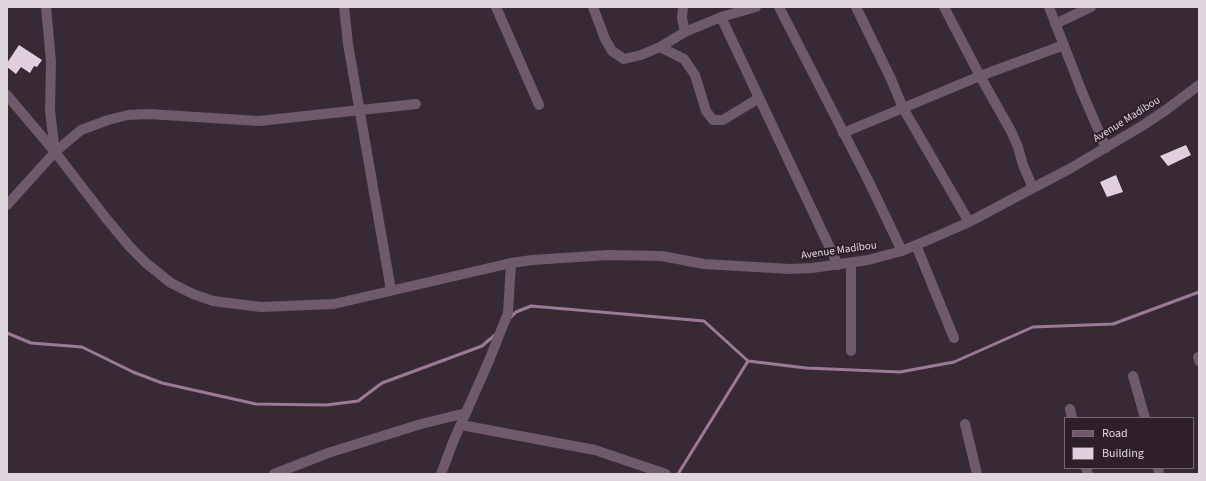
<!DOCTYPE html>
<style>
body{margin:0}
#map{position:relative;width:1206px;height:481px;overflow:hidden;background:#382a35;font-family:"Source Sans 3",sans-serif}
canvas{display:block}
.frame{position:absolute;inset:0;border:8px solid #e0d6dd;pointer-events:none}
.legend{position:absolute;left:1064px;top:417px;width:130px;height:52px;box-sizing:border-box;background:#2e202b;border:1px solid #756972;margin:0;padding:5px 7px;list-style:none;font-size:12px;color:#e0d6dd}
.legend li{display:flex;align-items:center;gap:8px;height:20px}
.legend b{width:20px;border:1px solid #756972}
</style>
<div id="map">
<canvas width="1206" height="481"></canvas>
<div class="frame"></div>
<ul class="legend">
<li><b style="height:5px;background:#6e5a6a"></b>Road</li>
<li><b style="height:11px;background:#e2cfde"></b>Building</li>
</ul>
</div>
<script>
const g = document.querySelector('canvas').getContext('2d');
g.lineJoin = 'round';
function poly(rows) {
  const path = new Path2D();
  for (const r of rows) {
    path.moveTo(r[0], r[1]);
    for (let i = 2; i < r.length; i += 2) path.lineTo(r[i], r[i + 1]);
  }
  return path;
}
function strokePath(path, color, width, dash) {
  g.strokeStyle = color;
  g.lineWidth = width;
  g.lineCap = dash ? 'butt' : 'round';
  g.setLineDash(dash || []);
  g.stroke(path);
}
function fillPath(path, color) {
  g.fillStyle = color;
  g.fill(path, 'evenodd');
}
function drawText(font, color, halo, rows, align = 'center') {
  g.font = font + ' "Source Sans 3",sans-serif';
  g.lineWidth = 4;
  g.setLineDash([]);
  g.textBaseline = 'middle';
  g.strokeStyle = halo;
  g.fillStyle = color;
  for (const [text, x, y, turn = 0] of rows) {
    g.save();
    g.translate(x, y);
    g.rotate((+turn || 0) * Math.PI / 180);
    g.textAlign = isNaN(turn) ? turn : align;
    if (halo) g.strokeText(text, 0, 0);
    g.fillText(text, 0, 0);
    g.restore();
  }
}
const stream = poly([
 [510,318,516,312,531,306,704,321,748,361,806,368,900,372,954,362,1033,327,1113,324,1199,292],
 [7,333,31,343,82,347,133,372,162,383,256,404,326,405,358,401,382,383,482,346,496,334],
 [678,474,748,361]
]);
const building = poly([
 [19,45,42,60,37,67,34,66,30,73,21,67,16,74,7,67,7,63],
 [1186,145,1191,155,1168,166,1160,156],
 [1116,175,1123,192,1107,197,1100,182]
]);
const minor = poly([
 [46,7,51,61,50,111,55,152],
 [344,7,348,44,391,290],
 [496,7,539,105],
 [593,7,605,39,612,51,624,59,641,55,660,47,685,32,721,17,756,7],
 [683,7,682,18,685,32],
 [779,7,869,182,902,251],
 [856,7,891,79,903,108,969,222],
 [944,7,980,76,1011,131,1018,147,1023,165,1033,188],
 [1049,7,1082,92,1106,148],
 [721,17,838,265],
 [1055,24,1091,7],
 [660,47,684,59,695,75,706,111,713,120,723,120,759,98],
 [7,95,55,152,105,217,130,247,146,263,171,283,193,294,213,301,261,307,334,304,511,263,532,260,608,255,662,256,704,264,790,269,812,268,868,260,902,251,942,234,969,222,1033,188,1071,168,1142,126,1166,110,1199,85],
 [843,133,980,76,1064,45],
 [7,205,55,152,81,130,108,120,128,115,149,114,259,121,416,104],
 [916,245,954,338],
 [851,263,851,351],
 [1198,357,1199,361],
 [1133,376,1145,418],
 [1070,409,1072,418],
 [965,424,977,474],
 [461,425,595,450,666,474],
 [1086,468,1088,474],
 [1158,468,1159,474],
 [274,474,328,453,421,424,466,413],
 [441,474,453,442,488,363,508,313,511,263]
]);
const streetNames = [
 ["Avenue Madibou",1127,120,-32],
 ["Avenue Madibou",839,251,-8]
];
strokePath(stream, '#9c7a96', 3);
fillPath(building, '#e2cfde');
strokePath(minor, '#6e5a6a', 10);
drawText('11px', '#e0d6dd', '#2e202b', streetNames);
</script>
